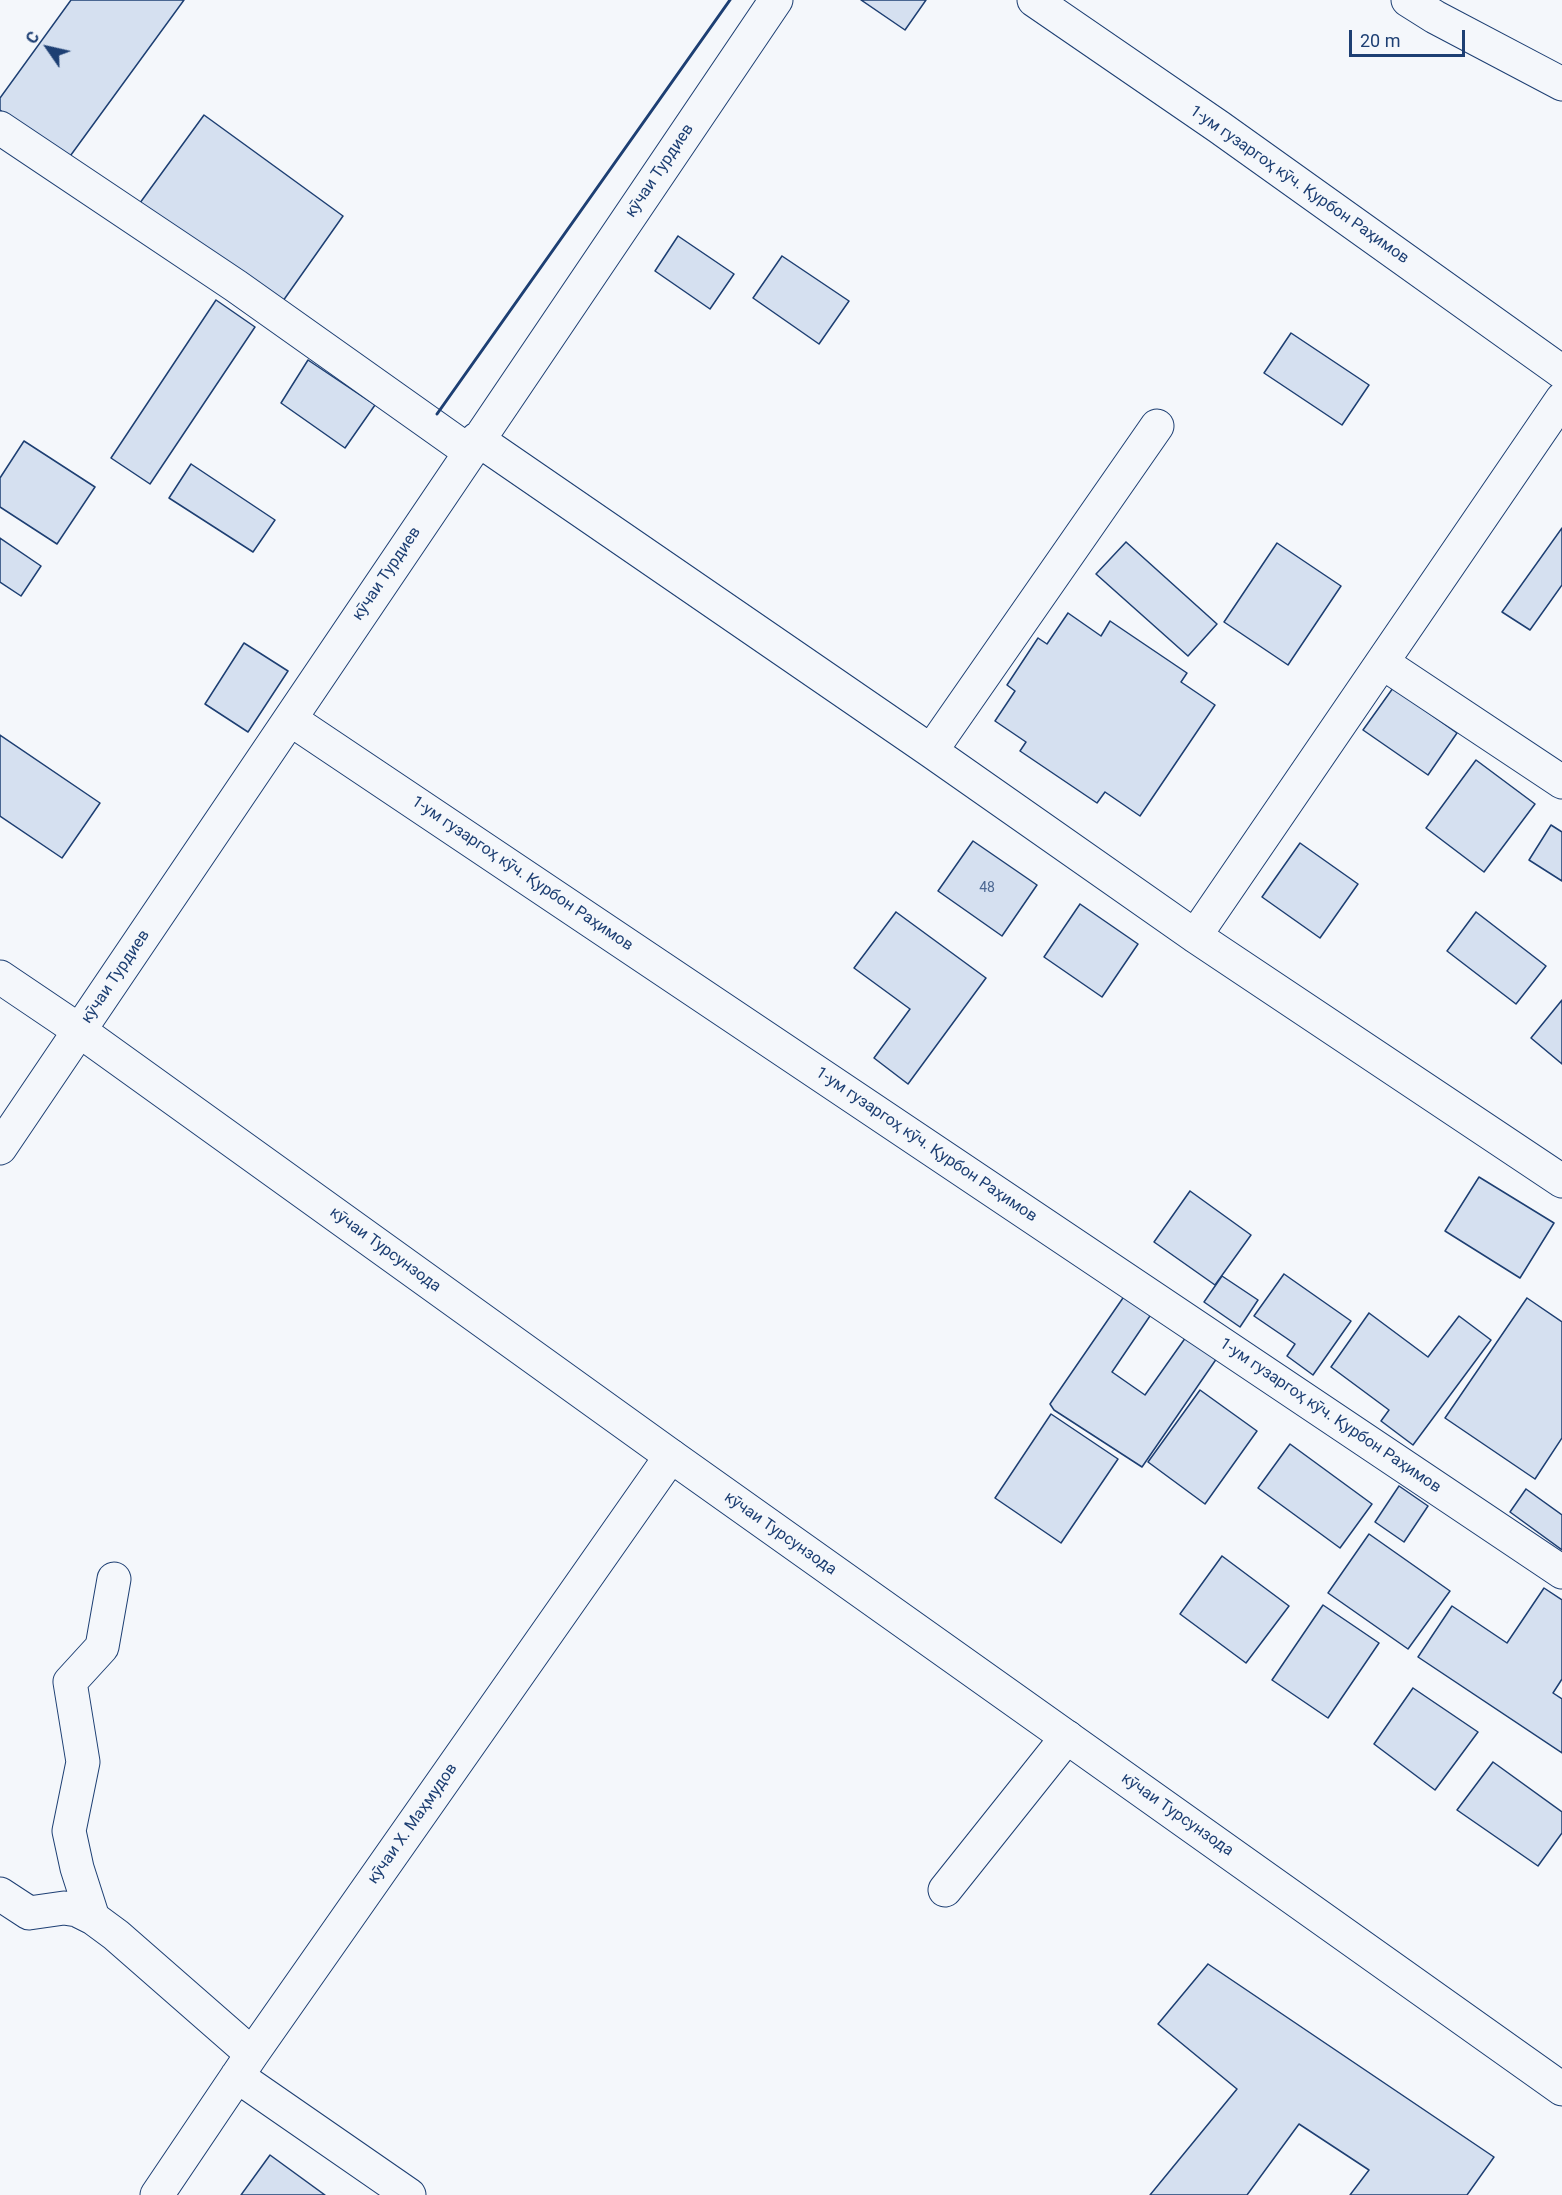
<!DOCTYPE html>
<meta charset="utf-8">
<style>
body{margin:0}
#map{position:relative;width:1562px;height:2195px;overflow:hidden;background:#f4f7fb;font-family:Roboto,sans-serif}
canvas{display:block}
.north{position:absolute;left:18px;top:18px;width:60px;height:60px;-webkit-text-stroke:4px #f4f7fb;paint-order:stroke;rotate:304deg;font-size:16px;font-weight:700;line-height:24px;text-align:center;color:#1d3f73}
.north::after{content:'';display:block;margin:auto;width:21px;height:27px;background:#1d3f73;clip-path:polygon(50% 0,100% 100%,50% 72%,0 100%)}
.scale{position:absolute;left:1349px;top:30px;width:116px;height:27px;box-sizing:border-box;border:3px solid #1d3f73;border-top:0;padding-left:8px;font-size:18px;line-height:21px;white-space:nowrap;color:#1d3f73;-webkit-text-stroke:4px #f4f7fb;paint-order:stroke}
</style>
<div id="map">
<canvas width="1562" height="2195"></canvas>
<div class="north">С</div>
<div class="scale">20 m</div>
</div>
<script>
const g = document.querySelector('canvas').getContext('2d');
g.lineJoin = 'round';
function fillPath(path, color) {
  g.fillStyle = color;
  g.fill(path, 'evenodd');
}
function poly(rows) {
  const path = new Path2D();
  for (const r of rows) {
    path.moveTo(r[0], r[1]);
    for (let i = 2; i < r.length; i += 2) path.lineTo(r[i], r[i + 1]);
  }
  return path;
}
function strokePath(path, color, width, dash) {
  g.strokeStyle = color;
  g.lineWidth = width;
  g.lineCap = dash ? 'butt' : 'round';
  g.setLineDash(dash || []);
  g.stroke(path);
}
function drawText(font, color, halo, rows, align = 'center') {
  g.font = font + ' Roboto,sans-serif';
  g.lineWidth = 4.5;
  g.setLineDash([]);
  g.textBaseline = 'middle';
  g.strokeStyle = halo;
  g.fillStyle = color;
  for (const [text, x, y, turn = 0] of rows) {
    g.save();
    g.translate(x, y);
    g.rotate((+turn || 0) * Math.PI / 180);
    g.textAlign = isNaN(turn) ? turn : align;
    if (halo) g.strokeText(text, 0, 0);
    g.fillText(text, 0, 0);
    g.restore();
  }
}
const building = poly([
 [71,0,184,0,68,159,0,110,0,98,71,0],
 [861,0,926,0,905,30,861,0],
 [204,115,343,216,278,308,137,207,204,115],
 [678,236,734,274,710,309,655,271,678,236],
 [782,256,849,301,819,344,753,298,782,256],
 [216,300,255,327,150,484,111,458,216,300],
 [1291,333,1369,385,1342,425,1264,373,1291,333],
 [308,360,375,405,345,448,281,403,308,360],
 [24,441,95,487,57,544,0,507,0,478,24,441],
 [191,464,275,520,253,552,169,498,191,464],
 [1562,528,1562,585,1530,630,1502,612,1562,528],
 [0,538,41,566,21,596,0,582,0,538],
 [1126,542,1217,624,1188,656,1096,574,1126,542],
 [1277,543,1341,586,1288,665,1224,622,1277,543],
 [1068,613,1101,636,1110,621,1187,673,1181,682,1215,705,1140,816,1105,792,1097,803,1020,751,1026,742,995,721,1015,691,1007,685,1038,638,1047,644,1068,613],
 [244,643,288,671,248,732,205,704,244,643],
 [1393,688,1457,733,1428,775,1363,730,1393,688],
 [0,735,100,803,62,858,0,816,0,735],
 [1476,760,1535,804,1484,872,1426,828,1476,760],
 [1551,825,1562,832,1562,881,1529,860,1551,825],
 [973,841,1037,885,1002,936,938,891,973,841],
 [1300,843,1358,884,1320,938,1262,897,1300,843],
 [1080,904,1138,944,1102,997,1044,957,1080,904],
 [896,912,986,978,908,1084,874,1058,910,1009,854,968,896,912],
 [1476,912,1546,966,1516,1004,1447,951,1476,912],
 [1562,1000,1562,1064,1531,1038,1562,1000],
 [1479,1177,1554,1223,1520,1278,1445,1231,1479,1177],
 [1190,1191,1251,1235,1215,1285,1154,1242,1190,1191],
 [1284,1274,1351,1321,1313,1375,1287,1356,1295,1344,1254,1316,1284,1274],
 [1222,1276,1258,1300,1240,1327,1204,1302,1222,1276],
 [1125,1295,1152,1313,1112,1372,1145,1395,1186,1337,1217,1358,1142,1467,1054,1410,1050,1404,1125,1295],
 [1527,1298,1562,1322,1562,1438,1535,1479,1445,1418,1527,1298],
 [1369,1313,1428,1357,1459,1316,1491,1340,1413,1445,1381,1421,1389,1410,1331,1367,1369,1313],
 [1200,1390,1257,1431,1205,1504,1148,1462,1200,1390],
 [1051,1414,1118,1459,1061,1543,995,1498,1051,1414],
 [1290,1444,1372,1504,1340,1548,1258,1488,1290,1444],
 [1399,1486,1428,1506,1404,1542,1375,1522,1399,1486],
 [1526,1489,1562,1515,1562,1550,1510,1512,1526,1489],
 [1369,1534,1450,1591,1408,1649,1328,1593,1369,1534],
 [1222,1556,1289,1606,1246,1663,1180,1614,1222,1556],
 [1544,1588,1562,1600,1562,1679,1553,1693,1562,1699,1562,1753,1418,1657,1452,1606,1507,1643,1544,1588],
 [1323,1605,1379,1643,1328,1718,1272,1680,1323,1605],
 [1413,1688,1478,1732,1435,1790,1374,1744,1413,1688],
 [1493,1762,1562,1812,1562,1833,1538,1866,1457,1810,1493,1762],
 [1208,1964,1494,2157,1467,2195,1350,2195,1369,2170,1299,2124,1247,2195,1150,2195,1237,2089,1158,2024,1208,1964],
 [270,2155,325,2195,241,2195,270,2155]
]);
const minor = poly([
 [1034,0,1219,127,1562,372],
 [1408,0,1435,17,1562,84],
 [0,128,236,286,470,452],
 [477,439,931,751,1195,936,1562,1181],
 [1383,663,1562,782],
 [290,719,1562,1572],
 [931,751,1157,426],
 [1195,936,1562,399],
 [0,1148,776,0],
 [945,1890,1067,1737],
 [0,1894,29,1913,64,1908,77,1910,93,1918,116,1935,252,2054],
 [93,1918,77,1868,69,1831,83,1762,70,1682,102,1647,114,1579],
 [237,2076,409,2195],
 [157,2195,252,2054,671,1456]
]);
const major = poly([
 [0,977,80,1031,671,1456,1562,2089]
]);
const wall = poly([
 [437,414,730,0]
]);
const numberNames = [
 ["48",987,888]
];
const streetNames = [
 ["кӯчаи Турдиев",660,171,-56],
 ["1-ум гузаргоҳ кӯч. Қурбон Раҳимов",1299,185,35],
 ["кӯчаи Турдиев",387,574,-56],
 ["1-ум гузаргоҳ кӯч. Қурбон Раҳимов",522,874,34],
 ["кӯчаи Турдиев",116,977,-56],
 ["1-ум гузаргоҳ кӯч. Қурбон Раҳимов",926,1145,34],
 ["кӯчаи Турсунзода",385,1250,36],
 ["1-ум гузаргоҳ кӯч. Қурбон Раҳимов",1330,1416,34],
 ["кӯчаи Турсунзода",780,1534,35],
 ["кӯчаи Турсунзода",1177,1815,35],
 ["кӯчаи Х. Маҳмудов",413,1824,-55]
];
fillPath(building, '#d5e0f0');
strokePath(building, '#1d3f73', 1.5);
strokePath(minor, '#1d3f73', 35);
strokePath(major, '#1d3f73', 35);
strokePath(minor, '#f4f7fb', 33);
strokePath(major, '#f4f7fb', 33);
strokePath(wall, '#1d3f73', 3);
drawText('14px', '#4b6792', null, numberNames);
drawText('16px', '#1d3f73', '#f4f7fb', streetNames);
</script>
